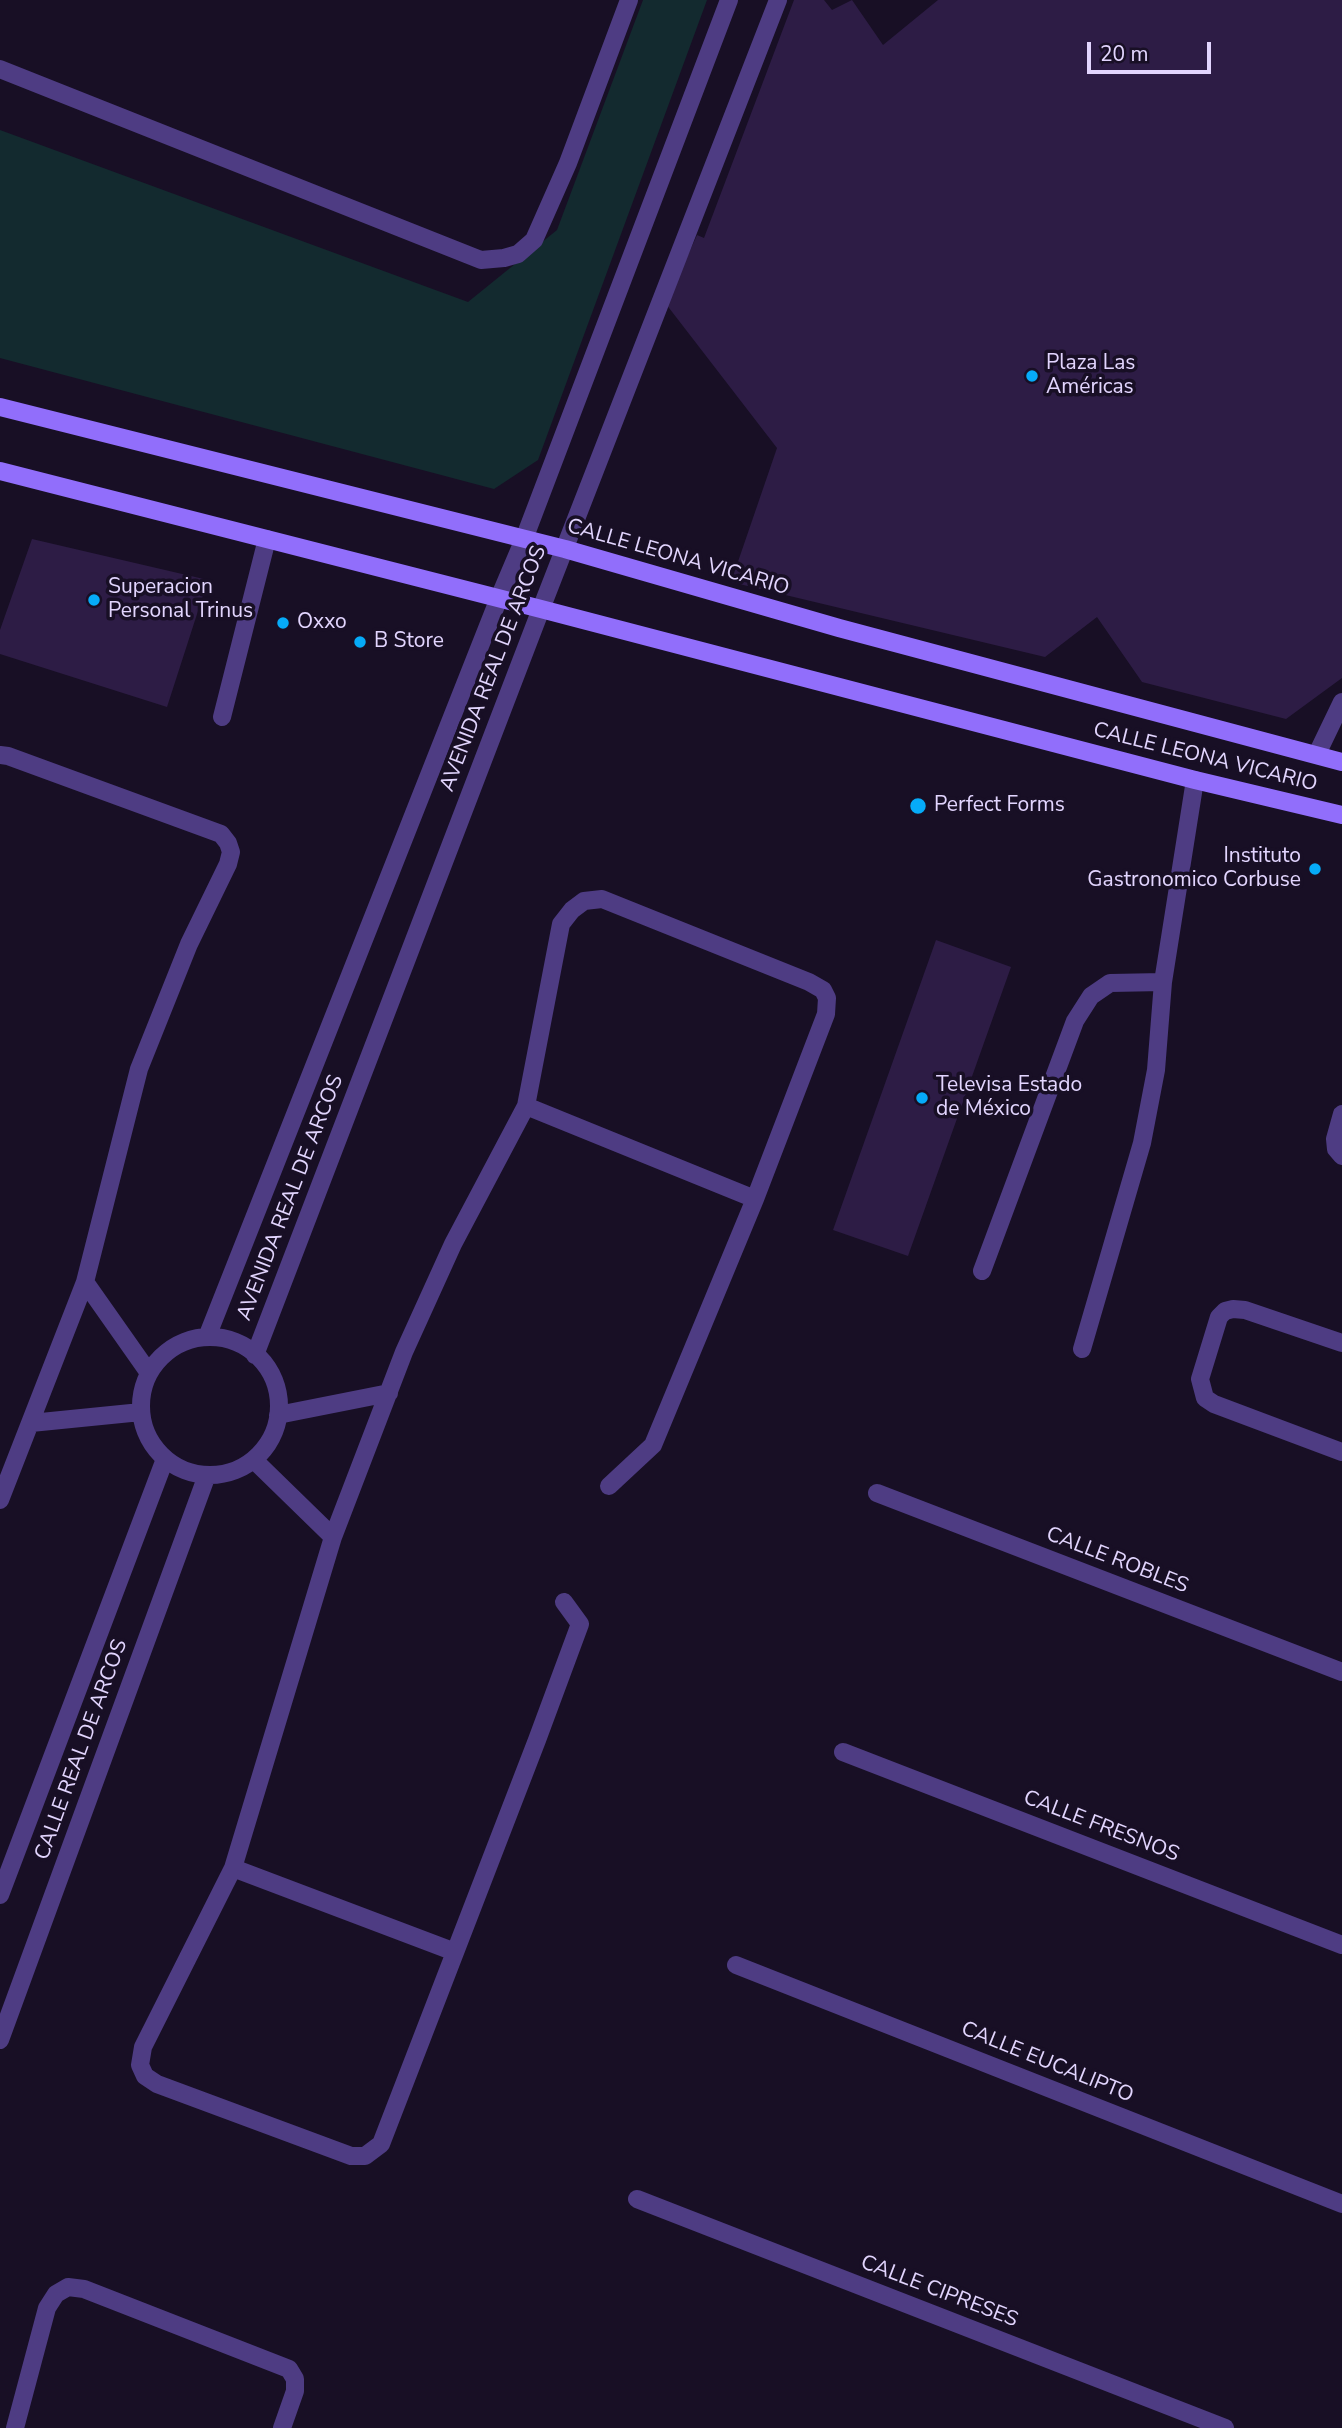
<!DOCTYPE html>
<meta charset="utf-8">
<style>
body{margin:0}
#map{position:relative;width:1342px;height:2428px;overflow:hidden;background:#180f25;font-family:"Nunito Sans",sans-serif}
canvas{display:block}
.scale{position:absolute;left:1087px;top:42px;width:124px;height:32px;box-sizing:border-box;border:4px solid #e2d5fe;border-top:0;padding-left:9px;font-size:21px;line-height:24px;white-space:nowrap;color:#e2d5fe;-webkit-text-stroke:5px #180f25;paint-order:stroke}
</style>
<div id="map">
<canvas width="1342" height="2428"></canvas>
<div class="scale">20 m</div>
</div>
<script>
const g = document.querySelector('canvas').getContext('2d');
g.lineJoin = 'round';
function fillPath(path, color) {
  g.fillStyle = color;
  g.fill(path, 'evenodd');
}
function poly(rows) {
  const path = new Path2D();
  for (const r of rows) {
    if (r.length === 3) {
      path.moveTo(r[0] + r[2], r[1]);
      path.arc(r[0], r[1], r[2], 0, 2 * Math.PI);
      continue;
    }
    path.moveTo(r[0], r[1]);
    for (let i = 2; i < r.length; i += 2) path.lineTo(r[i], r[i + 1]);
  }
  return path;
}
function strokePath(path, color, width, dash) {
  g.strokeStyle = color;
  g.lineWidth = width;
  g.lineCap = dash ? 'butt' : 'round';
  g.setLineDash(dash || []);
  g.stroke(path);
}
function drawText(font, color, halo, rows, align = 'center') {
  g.font = font + ' "Nunito Sans",sans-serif';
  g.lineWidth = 7;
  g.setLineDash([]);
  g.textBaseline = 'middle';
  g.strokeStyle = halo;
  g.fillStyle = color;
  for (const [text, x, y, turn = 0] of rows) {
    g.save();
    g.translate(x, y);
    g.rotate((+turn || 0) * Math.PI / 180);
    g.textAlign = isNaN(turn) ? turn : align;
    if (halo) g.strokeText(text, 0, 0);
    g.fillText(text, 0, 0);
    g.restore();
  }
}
const green = poly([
 [643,0,707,0,538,460,494,489,0,358,0,130,468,302,557,230]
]);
const building = poly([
 [794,0,824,0,832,10,852,0,883,45,938,0,1342,0,1342,678,1286,719,1142,682,1097,617,1045,657,731,582,777,448,666,304,697,235,704,238],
 [32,539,208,580,167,707,0,654,0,630],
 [936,940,1011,967,908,1256,833,1230]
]);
const lane = poly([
 [0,69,481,260,504,258,518,254,534,240,568,163,629,0],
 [222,717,267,539],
 [1317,754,1342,702],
 [1342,1114,1335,1139,1336,1149,1342,1156],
 [982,1271,1075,1021,1091,996,1110,983,1163,982,1195,780],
 [1342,1343,1245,1310,1233,1309,1225,1311,1219,1317,1200,1379,1205,1398,1214,1404,1342,1452],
 [1082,1349,1142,1143,1156,1070,1163,982]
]);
const street = poly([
 [0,755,8,756,221,834,228,843,231,852,228,864,189,944,139,1069,85,1282,0,1500],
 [526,1106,755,1199],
 [85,1282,149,1373],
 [207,1337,499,598,524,539,729,0],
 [210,1406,69],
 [255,1355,541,609,778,0],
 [278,1415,389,1393],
 [31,1423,141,1412],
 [254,1460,333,1537],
 [877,1493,1342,1672],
 [564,1602,580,1624,537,1740,381,2144,365,2156,351,2156,157,2084,145,2076,140,2065,143,2047,233,1868,333,1537,404,1352,453,1244,526,1106,561,924,572,910,584,901,602,899,809,982,823,990,827,998,826,1014,755,1199,653,1445,609,1486],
 [843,1752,1342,1945],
 [233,1868,455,1952],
 [0,1895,165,1459],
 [736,1965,1342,2204],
 [0,2040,207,1475],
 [637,2199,1225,2428],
 [15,2428,47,2308,56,2294,68,2287,84,2289,289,2369,295,2379,295,2391,282,2428]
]);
const secondary = poly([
 [0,407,565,549,839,628,1342,762],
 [0,471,541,609,1195,780,1342,815]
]);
const markers = [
 [1032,376,7,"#06abf8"],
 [94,600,7,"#06abf8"],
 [283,623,7,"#06abf8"],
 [360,642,7,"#06abf8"],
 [918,806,9,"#06abf8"],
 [1315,869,7,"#06abf8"],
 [922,1098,7,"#06abf8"]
];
const poiNames = [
 ["Plaza Las",1046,364],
 ["Américas",1046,388],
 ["Superacion",108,588],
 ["Personal Trinus",108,612],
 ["Oxxo",297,623],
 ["B Store",374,642],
 ["Perfect Forms",934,806],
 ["Instituto",1301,857,"right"],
 ["Gastronomico Corbuse",1301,881,"right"],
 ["Televisa Estado",936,1086],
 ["de México",936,1110]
];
const streetNames = [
 ["CALLE LEONA VICARIO",678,558,16],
 ["AVENIDA REAL DE ARCOS",494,669,-69],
 ["CALLE LEONA VICARIO",1205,758,14],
 ["AVENIDA REAL DE ARCOS",291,1198,-69],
 ["CALLE ROBLES",1117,1561,21],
 ["CALLE REAL DE ARCOS",82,1750,-70],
 ["CALLE FRESNOS",1101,1827,21],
 ["CALLE EUCALIPTO",1047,2063,22],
 ["CALLE CIPRESES",939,2292,21]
];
fillPath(green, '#132a2f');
fillPath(building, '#2d1c45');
strokePath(lane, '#4e3c83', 18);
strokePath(street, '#4e3c83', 18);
strokePath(secondary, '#916efb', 18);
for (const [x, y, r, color] of markers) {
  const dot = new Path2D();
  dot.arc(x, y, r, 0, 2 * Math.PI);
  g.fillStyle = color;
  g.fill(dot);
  strokePath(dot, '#180f25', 2.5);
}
drawText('21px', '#e2d5fe', '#180f25', poiNames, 'left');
drawText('21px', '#e2d5fe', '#180f25', streetNames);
</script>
